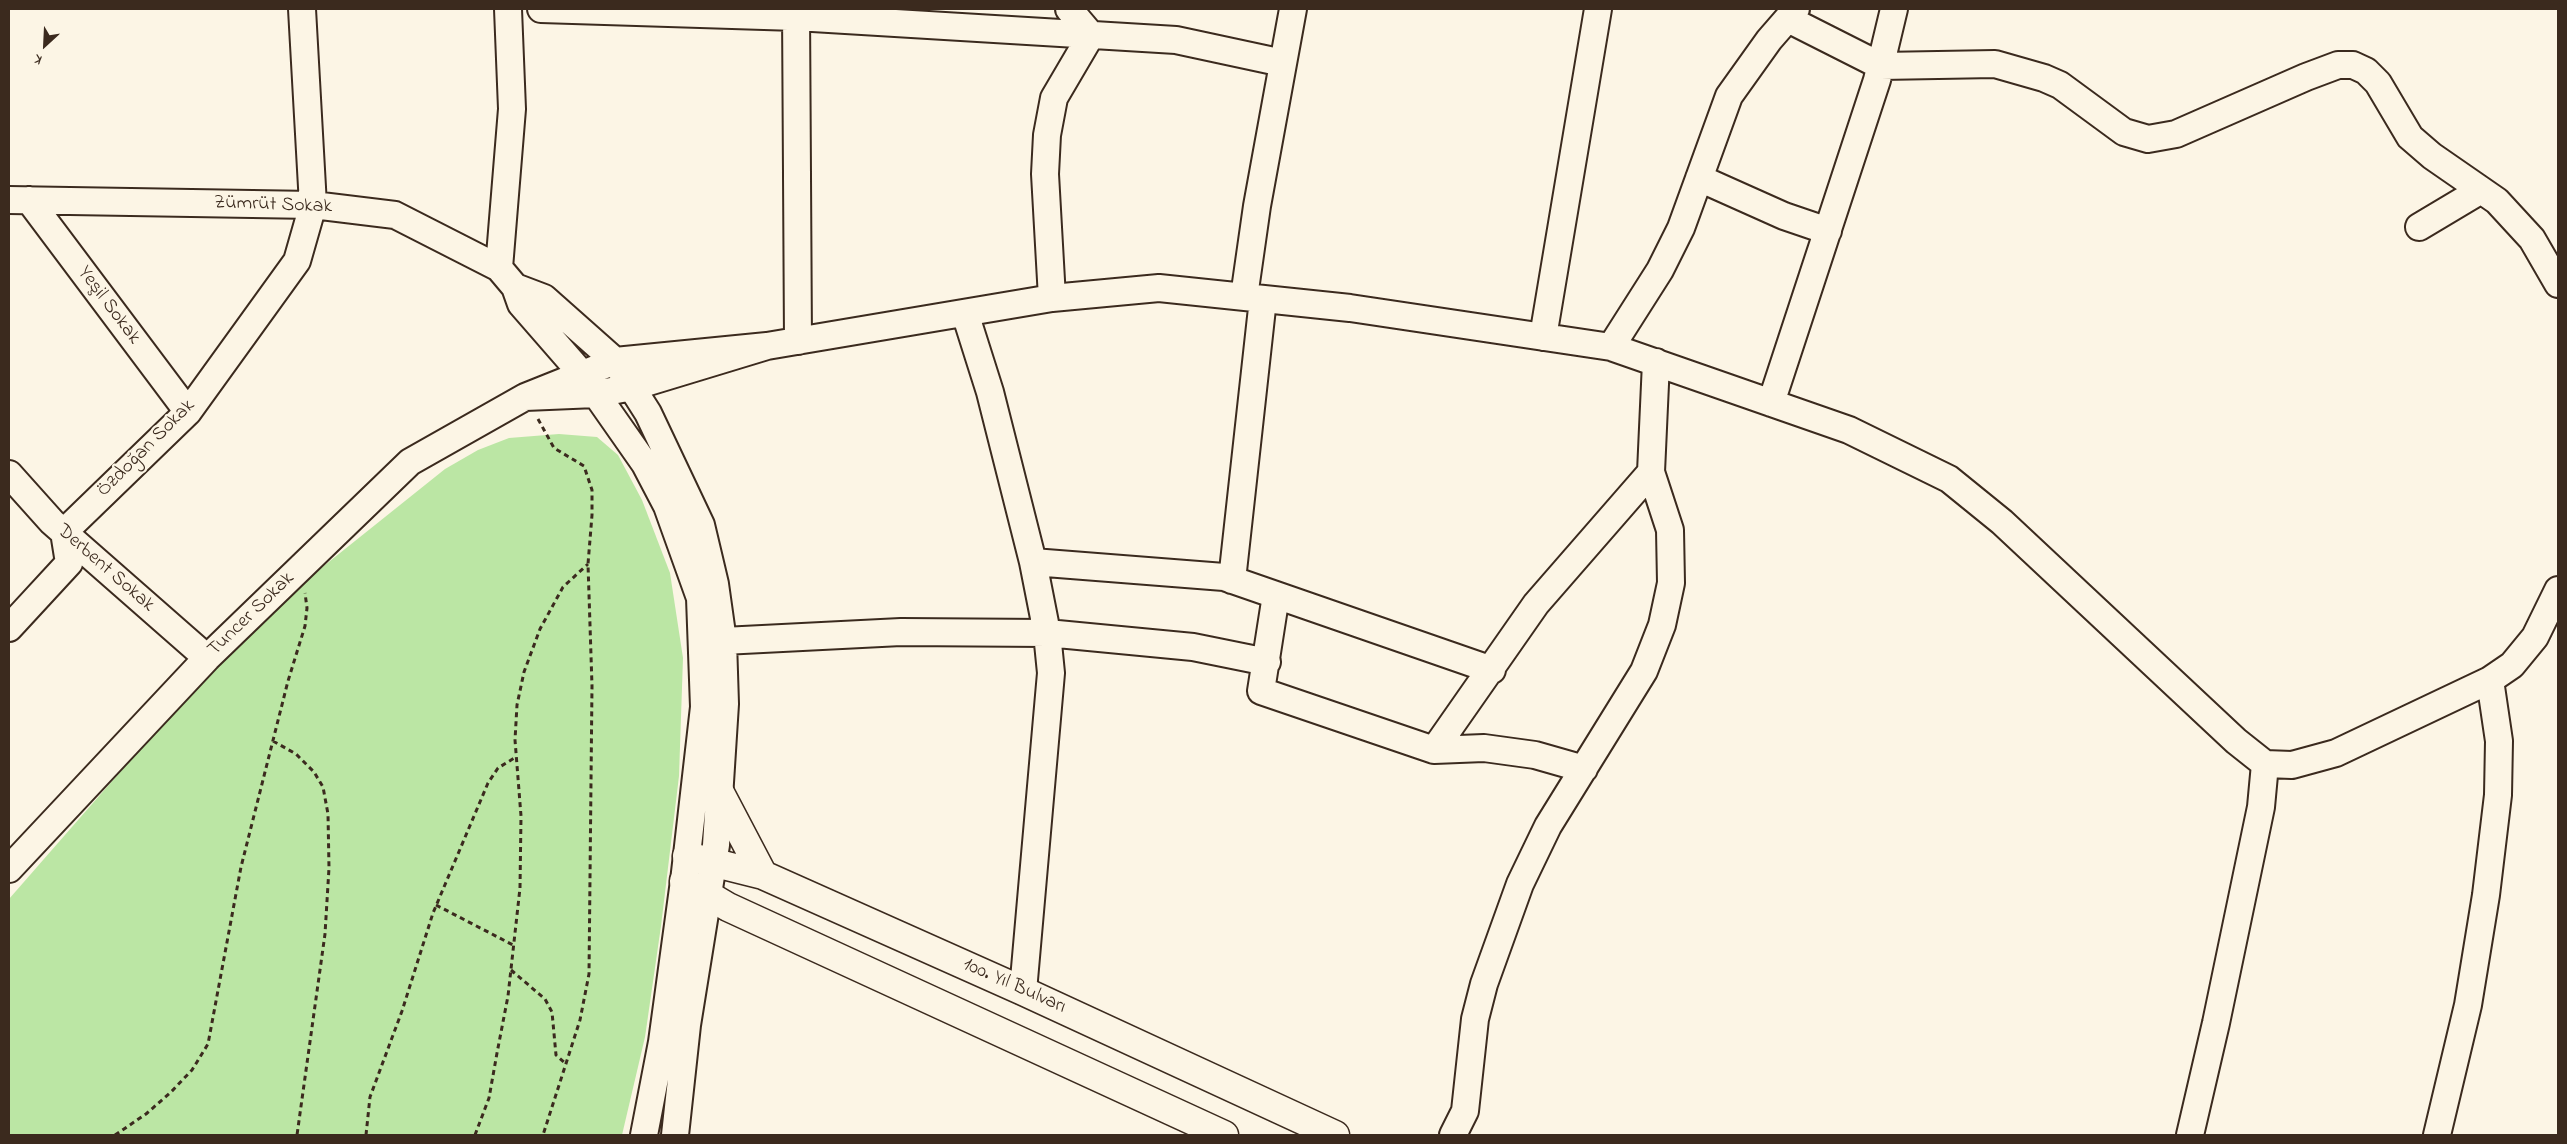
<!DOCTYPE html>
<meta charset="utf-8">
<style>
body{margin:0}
#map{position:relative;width:2567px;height:1144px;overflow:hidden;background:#fcf5e5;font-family:"Indie Flower",sans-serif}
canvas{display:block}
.frame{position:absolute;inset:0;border:10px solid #3b2a1e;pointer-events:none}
.north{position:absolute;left:20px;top:20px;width:50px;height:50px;-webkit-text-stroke:4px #fcf5e5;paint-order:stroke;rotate:205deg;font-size:14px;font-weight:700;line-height:20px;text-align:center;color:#3b2a1e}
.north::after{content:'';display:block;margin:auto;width:18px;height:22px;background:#3b2a1e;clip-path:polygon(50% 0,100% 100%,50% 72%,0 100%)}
</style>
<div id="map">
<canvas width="2567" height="1144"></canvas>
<div class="frame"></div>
<div class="north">K</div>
</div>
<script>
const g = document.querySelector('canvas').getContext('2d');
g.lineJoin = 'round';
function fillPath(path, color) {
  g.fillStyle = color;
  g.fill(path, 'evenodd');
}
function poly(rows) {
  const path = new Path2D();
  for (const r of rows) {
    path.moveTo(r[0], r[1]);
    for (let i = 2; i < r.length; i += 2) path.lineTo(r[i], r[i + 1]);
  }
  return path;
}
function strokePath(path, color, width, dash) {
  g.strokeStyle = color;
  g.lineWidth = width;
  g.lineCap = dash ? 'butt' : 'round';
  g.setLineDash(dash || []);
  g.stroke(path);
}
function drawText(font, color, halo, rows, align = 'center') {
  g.font = font + ' "Indie Flower",sans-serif';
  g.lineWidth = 4.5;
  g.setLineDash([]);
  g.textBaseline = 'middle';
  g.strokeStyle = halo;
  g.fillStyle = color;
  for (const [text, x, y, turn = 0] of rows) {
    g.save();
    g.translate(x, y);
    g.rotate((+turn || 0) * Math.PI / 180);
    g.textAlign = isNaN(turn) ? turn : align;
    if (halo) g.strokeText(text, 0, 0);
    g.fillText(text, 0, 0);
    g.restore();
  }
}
const green = poly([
 [559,434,597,437,618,455,642,500,670,573,683,658,679,776,661,926,645,1037,622,1135,9,1135,9,899,245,629,445,469,478,450,509,438]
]);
const path = poly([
 [538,419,554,448,584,466,592,490,592,515,588,564,592,686,589,974,580,1020,543,1135],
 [273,741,296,754,314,772,323,787,328,814,329,868,325,934,297,1135],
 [436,905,513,945],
 [511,970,545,999,552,1012,556,1055,566,1064],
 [115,1135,146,1114,171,1092,192,1070,208,1044,241,867,288,681,305,626,307,608,305,593],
 [366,1135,370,1097,402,1011,433,913,488,783,498,768,516,757],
 [475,1135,489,1098,497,1053,508,996,520,888,521,816,515,740,517,705,524,672,540,629,563,587,588,564]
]);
const minor = poly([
 [541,9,796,17,1176,40,1283,63],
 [796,9,798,341],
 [1788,19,1881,66,1995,64,2044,78,2060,85,2124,132,2148,139,2176,134,2306,77,2338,65,2353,65,2366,71,2378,83,2410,137,2432,156,2497,201,2532,239,2558,284],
 [1699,178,1784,216,1828,231],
 [9,200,313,205,395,215,499,268,515,287,521,304,582,374,645,464,667,506,700,598,704,707,684,881,662,1042,644,1135],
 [29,200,188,412],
 [2419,227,2481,190],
 [499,268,512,109,508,9],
 [515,287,544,298,615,361,648,413,701,525,715,584,723,641,725,704,716,845,687,1025,675,1135],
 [1244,297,1257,206,1293,9],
 [1052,298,1045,174,1047,135,1054,98,1091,35,1069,9],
 [965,313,990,392,1033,562,1047,633,1051,673,1023,991],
 [1543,337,1598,9],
 [767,346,1052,298,1159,288,1350,308,1611,347,1849,430,1949,479,2002,522,2236,741,2265,764,2261,807,2216,1023,2190,1135],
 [767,346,632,387,596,394,525,397,615,361,767,346],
 [1611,347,1660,270,1681,228,1729,96,1769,40,1796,9],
 [1771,403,1877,80,1894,9],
 [9,474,52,522,207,658],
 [1033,562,1224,577,1492,670],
 [1232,580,1263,299],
 [1276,595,1261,691,1434,750,1484,748,1535,755,1584,769],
 [9,628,69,563,64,532,188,412,297,261,313,205,302,9],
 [723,641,901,632,1047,633,1193,647,1267,662],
 [1434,750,1536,604,1651,472],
 [2265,764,2292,765,2336,753,2490,680,2512,665,2535,637,2558,590],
 [9,869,207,658,410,462,525,397],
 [1453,1135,1465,1111,1475,1019,1484,984,1520,884,1548,826,1644,671,1662,625,1671,583,1670,530,1651,472,1656,362],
 [2437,1135,2468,1005,2486,895,2498,795,2499,741,2490,680]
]);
const major = poly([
 [720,793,763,875],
 [687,856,763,875,1023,991,1335,1135],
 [684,881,728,907,1224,1135]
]);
const streetNames = [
 ["Zümrüt Sokak",273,206,2],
 ["Yeşil Sokak",108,306,53],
 ["Özdoğan Sokak",147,449,-45],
 ["Derbent Sokak",105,569,41],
 ["Tuncer Sokak",252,615,-44],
 ["100. Yıl Bulvarı",1014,987,24]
];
fillPath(green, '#bbe6a4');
strokePath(minor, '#3b2a1e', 30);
strokePath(major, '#3b2a1e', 31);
strokePath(path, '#3b2a1e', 3, [5, 4]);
strokePath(minor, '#fcf5e5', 26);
strokePath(major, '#fcf5e5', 28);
drawText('20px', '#3b2a1e', '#fcf5e5', streetNames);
</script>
